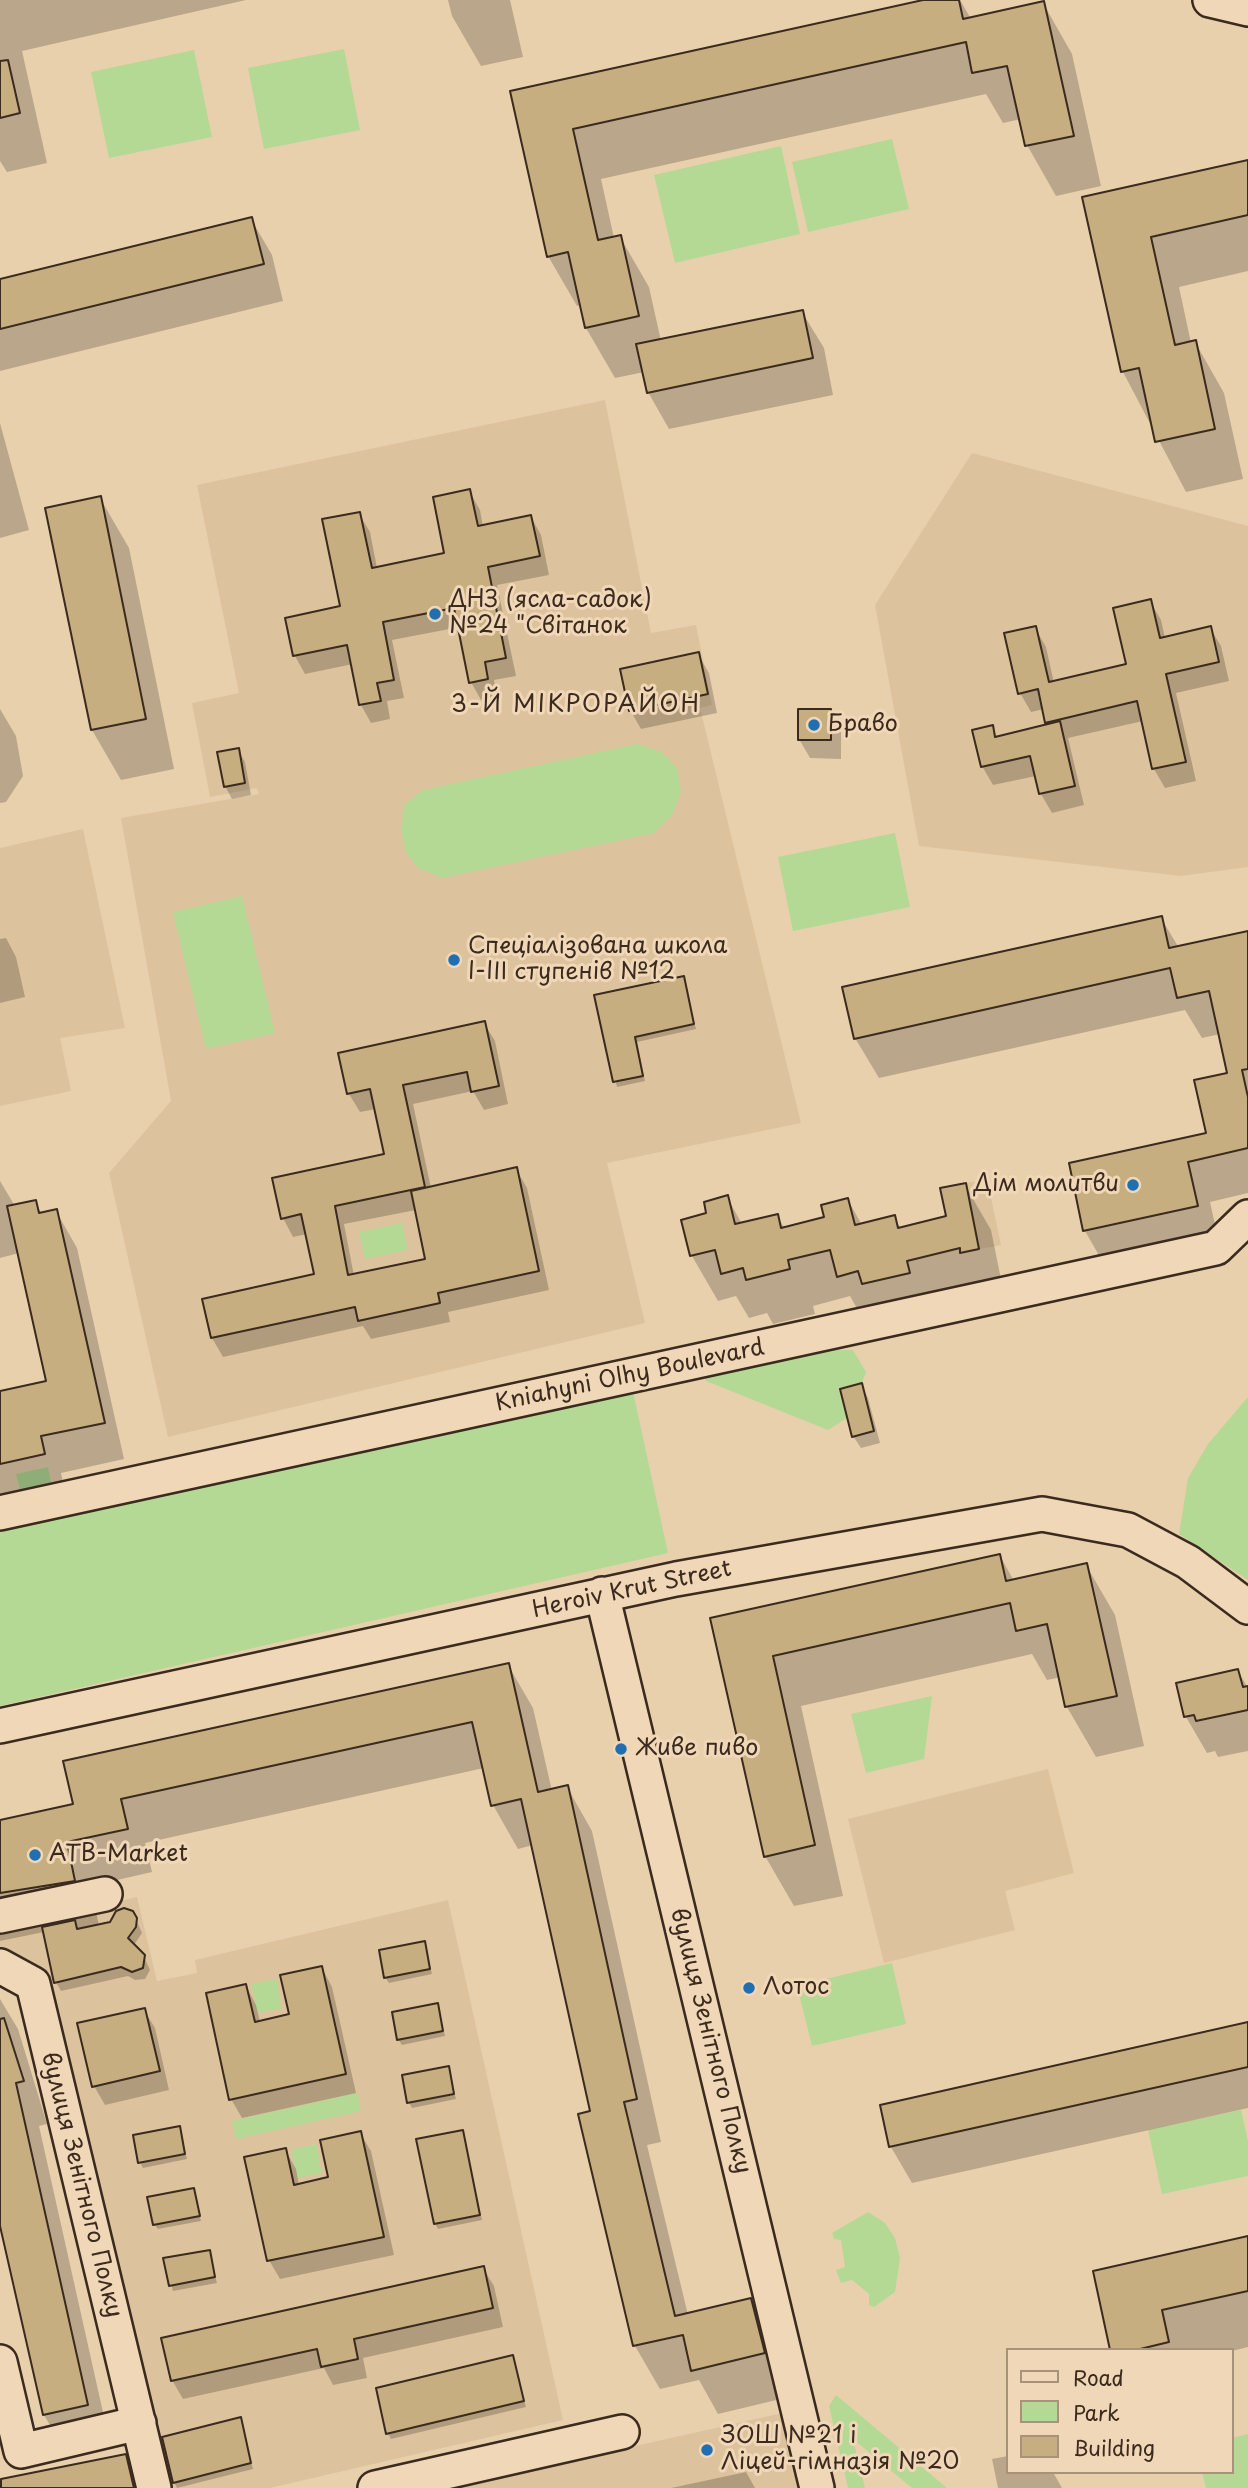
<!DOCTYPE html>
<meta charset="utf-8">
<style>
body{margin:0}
#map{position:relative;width:1248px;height:2488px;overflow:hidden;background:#e9d0ad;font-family:"Playpen Sans",sans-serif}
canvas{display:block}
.legend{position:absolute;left:1006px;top:2348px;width:228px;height:126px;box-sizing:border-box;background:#f0d7b7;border:2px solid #a8927a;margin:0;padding:9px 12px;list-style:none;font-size:21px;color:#3b2a1e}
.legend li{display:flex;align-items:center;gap:14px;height:35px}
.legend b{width:35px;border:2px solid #a8927a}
</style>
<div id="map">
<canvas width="1248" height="2488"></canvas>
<ul class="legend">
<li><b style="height:9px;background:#f0d7b7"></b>Road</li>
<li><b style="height:19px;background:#b3d995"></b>Park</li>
<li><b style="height:19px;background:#c7ae80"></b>Building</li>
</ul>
</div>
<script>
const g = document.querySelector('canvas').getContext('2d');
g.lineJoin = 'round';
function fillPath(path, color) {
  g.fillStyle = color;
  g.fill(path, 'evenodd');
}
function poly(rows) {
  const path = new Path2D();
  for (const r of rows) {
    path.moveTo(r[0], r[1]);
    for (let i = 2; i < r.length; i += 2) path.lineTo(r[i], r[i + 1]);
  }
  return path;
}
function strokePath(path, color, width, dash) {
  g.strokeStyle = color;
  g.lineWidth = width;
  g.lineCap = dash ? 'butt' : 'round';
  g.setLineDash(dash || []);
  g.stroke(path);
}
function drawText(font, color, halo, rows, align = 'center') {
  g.font = font + ' "Playpen Sans",sans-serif';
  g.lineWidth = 6;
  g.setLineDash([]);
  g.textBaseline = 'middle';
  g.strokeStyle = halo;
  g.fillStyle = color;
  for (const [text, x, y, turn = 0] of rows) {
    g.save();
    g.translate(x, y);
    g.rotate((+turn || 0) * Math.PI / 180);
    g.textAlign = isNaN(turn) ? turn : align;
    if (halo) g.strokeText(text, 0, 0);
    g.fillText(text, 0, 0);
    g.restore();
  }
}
const built = poly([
 [605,400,651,633,696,625,712,705,700,708,801,1123,607,1163,645,1323,168,1437,109,1173,171,1101,121,818,259,794,257,788,210,797,192,703,239,693,197,485],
 [972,453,1248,526,1248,867,1181,876,919,846,875,605],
 [83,829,125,1028,60,1038,71,1091,0,1106,0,848],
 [987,1179,1001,1245,960,1253,940,1188],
 [1048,1769,1074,1873,1005,1891,1015,1930,884,1963,848,1819],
 [137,1897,157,1981,197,1973,195,1960,448,1900,563,2420,270,2488,166,2488,54,2004,0,1953,0,1929],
 [787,2412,806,2488,448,2488]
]);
const green = poly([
 [344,49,360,130,264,149,248,68],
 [194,50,212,137,109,158,91,72],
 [892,139,909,209,808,232,792,162],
 [781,146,800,234,675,263,654,175],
 [637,744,662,752,677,768,681,792,672,815,654,833,442,878,418,868,406,853,401,830,404,805,423,790],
 [895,833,910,907,793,931,778,857],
 [242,896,275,1033,206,1049,173,912],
 [402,1223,408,1250,365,1259,359,1232],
 [817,1350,853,1350,866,1372,862,1383,840,1389,847,1418,828,1430,706,1381,704,1375],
 [632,1387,668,1553,0,1706,0,1530],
 [1248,1397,1248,1580,1179,1534,1188,1478,1208,1444],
 [48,1467,51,1483,20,1490,16,1474],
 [932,1696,924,1759,866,1773,851,1714],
 [892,1963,906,2024,812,2046,797,1986],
 [276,1979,282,2008,258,2013,251,1984],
 [357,2093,361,2111,236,2139,232,2121],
 [1241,2110,1248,2141,1248,2176,1162,2194,1148,2130],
 [316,2144,322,2173,298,2178,291,2150],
 [868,2212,885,2223,895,2238,900,2258,895,2292,874,2307,869,2305,869,2294,852,2280,841,2283,836,2270,845,2267,841,2240,834,2239,832,2233],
 [836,2395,947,2488,912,2488,853,2439,865,2488,848,2488,829,2406],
 [1248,2434,1248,2488,1206,2488,1202,2472,1232,2472,1232,2438]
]);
const shadow = poly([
 [0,0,246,0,22,51,47,163,7,172,0,161],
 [448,0,510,0,523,57,481,66,452,16],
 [931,0,960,0,971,19,1043,3,1072,54,1101,186,1056,196,1027,145,1021,119,1003,123,986,94,601,179,614,238,620,237,649,287,661,341,802,312,824,348,833,395,669,429,648,392,644,372,615,378,586,328,581,305,577,306,548,256,512,92],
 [1248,162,1248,271,1179,287,1191,343,1195,342,1224,393,1243,479,1186,492,1123,372,1085,198],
 [251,219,272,255,283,301,0,371,0,281],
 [0,423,29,530,0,538],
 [469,491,480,510,483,527,531,517,541,535,549,575,497,585,516,676,494,680,497,697,481,700,471,682,460,627,392,640,404,698,387,701,390,719,371,723,361,705,353,664,305,674,295,656,287,619,342,608,359,514,370,532,377,568,446,554],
 [100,498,129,548,174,769,121,780,92,730],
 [1150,601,1161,620,1165,638,1210,628,1221,646,1229,681,1176,693,1196,781,1165,788,1154,769,1143,721,1068,738,1084,805,1052,813,1041,794,1036,776,993,785,982,766,992,728,998,738,1049,726,1044,709,1031,712,1020,693,1035,628,1046,647,1054,683,1128,666],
 [698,654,709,673,717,713,641,729,630,710],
 [0,709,16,736,23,776,6,802,0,803],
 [830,711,841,730,841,759,810,758,799,739],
 [238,750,245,762,251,795,232,799,225,786],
 [1161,918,1179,948,1248,938,1248,1193,1210,1202,1220,1247,1108,1271,1085,1231,1071,1164,1208,1134,1229,1074,1220,1034,1202,1038,1185,1010,879,1078,855,1038],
 [6,938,16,957,25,997,0,1003,0,939],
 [683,978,696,1029,637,1042,645,1081,617,1087,596,996],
 [484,1023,495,1041,508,1104,484,1110,473,1091,413,1104,431,1188,516,1169,527,1188,549,1290,448,1312,450,1322,371,1339,363,1326,223,1357,212,1338,316,1276,307,1234,293,1237,283,1218,386,1155,376,1109,360,1112,349,1094,340,1054],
 [416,1210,427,1261,354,1276,344,1224],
 [0,1181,15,1206,35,1202,42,1214,56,1211,77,1248,124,1459,61,1473,65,1491,0,1505,0,1393,48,1383,19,1253,0,1258],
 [965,1185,991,1230,1004,1294,864,1321,850,1296,813,1306,815,1314,773,1324,767,1313,749,1318,736,1296,718,1301,692,1256,683,1221,709,1215,727,1197,742,1224,777,1216,785,1229,826,1218,848,1200,862,1225,894,1217,901,1229,948,1217],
 [861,1385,868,1398,880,1443,861,1448,853,1436],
 [1000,1556,1014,1581,1086,1565,1115,1615,1144,1746,1096,1757,1067,1707,1061,1677,1047,1680,1032,1654,801,1706,843,1896,794,1906,765,1856,713,1620],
 [508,1665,533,1708,552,1791,567,1787,592,1831,661,2142,647,2145,688,2315,751,2300,776,2343,789,2397,718,2414,699,2380,660,2389,635,2346,580,2115,592,2112,533,1845,518,1849,493,1805,484,1768,145,1843,152,1872,91,1886,99,1926,134,1915,142,1933,134,1945,142,1953,150,1970,145,1979,135,1980,128,1976,61,1991,56,1982,44,1932,0,1941,0,1822,75,1806],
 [1238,1671,1248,1688,1248,1751,1218,1757,1215,1751,1207,1753,1186,1717,1178,1684],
 [425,1943,432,1974,389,1983,385,1977],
 [322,1968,332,1987,356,2093,242,2118,231,2099,246,1986,256,2005,260,2022,291,2016],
 [0,1999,18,2029,47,2124,39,2126,111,2448,69,2457,44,2415,0,2218],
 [438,2005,445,2036,402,2045,398,2039],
 [144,2010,155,2028,169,2090,105,2105,94,2086],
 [1248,2024,1248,2108,912,2183,891,2147,882,2106],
 [448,2068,456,2099,412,2108,409,2102],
 [179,2128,187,2159,143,2168,140,2162],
 [462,2132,482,2220,438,2229,435,2223],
 [360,2133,371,2151,394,2255,280,2279,269,2260,285,2150,296,2169,299,2186,330,2179],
 [193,2190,201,2221,158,2229,154,2224],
 [1248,2238,1248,2347,1232,2351,1112,2350],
 [209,2252,217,2283,173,2291,165,2260],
 [483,2268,494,2286,503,2327,363,2358,367,2378,333,2385,324,2368,183,2399,172,2380],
 [513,2357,526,2407,391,2439,388,2433],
 [240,2419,253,2469,177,2488,174,2482],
 [125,2456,144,2488,0,2488,0,2484],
 [1008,2456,1008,2472,1053,2472,1062,2488,998,2488,992,2459],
 [746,2472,755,2488,671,2488]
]);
const building = poly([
 [923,0,959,0,963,19,1044,1,1074,136,1025,146,1007,66,972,73,966,42,573,129,598,240,621,235,639,316,585,328,568,252,547,257,510,91,923,0],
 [8,60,20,113,0,118,0,61,8,60],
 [1248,160,1248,215,1151,237,1175,345,1196,340,1215,429,1155,442,1139,368,1121,372,1082,197,1248,160],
 [252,217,264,264,0,329,0,279,252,217],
 [803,310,813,358,647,393,636,344,803,310],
 [470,489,478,526,531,515,540,556,488,567,506,658,485,662,488,679,469,683,454,608,383,622,394,680,377,683,381,701,359,705,347,645,293,656,285,618,340,606,322,519,360,512,372,568,444,553,433,497,470,489],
 [101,496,146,719,91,730,45,508,101,496],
 [1151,599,1160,638,1211,626,1219,662,1166,674,1186,762,1152,769,1137,701,1045,723,1038,689,1018,694,1004,633,1036,626,1049,682,1126,664,1113,608,1151,599],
 [699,652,708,694,629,711,620,669,699,652],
 [798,709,831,709,831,740,798,740,798,709],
 [1060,721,1075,786,1039,794,1030,756,981,767,972,730,993,725,995,737,1060,721],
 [239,748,245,783,224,787,217,752,239,748],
 [1162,916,1169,948,1248,931,1248,1069,1242,1070,1248,1097,1248,1148,1188,1162,1198,1206,1083,1231,1069,1163,1206,1133,1194,1080,1227,1073,1209,991,1177,998,1170,968,854,1039,842,987,1162,916],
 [684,976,694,1024,635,1037,643,1076,613,1082,594,995,684,976],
 [485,1021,499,1086,471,1092,467,1072,403,1085,425,1187,335,1206,348,1275,425,1259,411,1191,517,1167,539,1271,438,1293,440,1303,358,1321,355,1307,211,1338,202,1299,314,1274,301,1214,281,1219,272,1178,384,1154,370,1089,347,1094,338,1053,485,1021],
 [966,1183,979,1249,960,1253,960,1248,907,1261,910,1273,862,1284,858,1271,837,1277,830,1250,788,1260,790,1269,746,1280,743,1268,721,1274,715,1250,690,1256,681,1220,706,1213,704,1202,728,1195,735,1224,778,1214,781,1228,824,1217,821,1205,848,1198,855,1225,895,1215,898,1228,946,1216,940,1188,966,1183],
 [36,1200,39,1213,57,1209,105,1423,41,1436,45,1454,0,1464,0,1391,46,1381,7,1206,36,1200],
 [862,1383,874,1431,852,1437,840,1389,862,1383],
 [1000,1554,1006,1581,1087,1563,1117,1696,1065,1707,1047,1624,1016,1631,1010,1603,773,1656,815,1845,764,1857,710,1618,1000,1554],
 [509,1663,538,1792,568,1785,637,2099,624,2102,675,2316,751,2298,765,2353,691,2371,683,2335,633,2346,578,2114,590,2111,521,1799,491,1806,472,1722,121,1799,128,1829,67,1842,75,1881,0,1893,0,1820,73,1804,63,1761,509,1663],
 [1238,1669,1243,1687,1248,1686,1248,1710,1196,1721,1194,1715,1184,1717,1176,1683,1238,1669],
 [124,1908,133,1911,137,1918,136,1927,128,1938,145,1955,143,1968,132,1972,121,1967,54,1983,42,1927,75,1920,77,1929,110,1922,116,1911,124,1908],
 [425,1941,430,1969,384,1978,379,1950,425,1941],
 [322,1966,346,2074,229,2100,206,1993,246,1984,255,2022,289,2014,280,1975,322,1966],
 [438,2003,443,2031,397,2040,392,2012,438,2003],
 [145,2008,160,2071,92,2087,77,2023,145,2008],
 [4,2018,24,2081,16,2083,88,2405,43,2415,0,2226,0,2019,4,2018],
 [1248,2022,1248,2067,889,2147,880,2105,1248,2022],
 [449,2066,454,2094,407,2103,402,2075,449,2066],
 [180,2126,185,2154,138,2163,133,2135,180,2126],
 [463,2130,480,2215,434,2224,416,2139,463,2130],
 [361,2131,384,2237,267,2261,244,2157,286,2148,294,2185,328,2177,320,2140,361,2131],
 [194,2188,200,2216,153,2225,147,2197,194,2188],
 [1248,2236,1248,2291,1162,2310,1169,2342,1136,2350,1110,2350,1093,2271,1248,2236],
 [210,2250,215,2277,169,2286,163,2258,210,2250],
 [484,2266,493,2308,354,2339,358,2359,321,2367,317,2349,171,2381,161,2338,484,2266],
 [513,2355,524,2401,386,2434,376,2388,513,2355],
 [241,2417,251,2463,173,2483,162,2437,241,2417],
 [126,2454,134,2488,1,2488,1,2479,126,2454]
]);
const minor = poly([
 [1210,0,1248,9],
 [0,1513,1216,1248,1248,1217],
 [602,1594,817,2488],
 [0,1726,676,1579,1042,1514,1128,1530,1188,1562,1248,1607],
 [0,1916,105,1894],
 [0,1966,33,1984,154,2488],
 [0,2362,21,2451,139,2423],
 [375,2488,622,2432]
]);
const markers = [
 [435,614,7,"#1f6fb2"],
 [814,725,7,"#1f6fb2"],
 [454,960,7,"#1f6fb2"],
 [1133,1185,7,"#1f6fb2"],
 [621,1749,7,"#1f6fb2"],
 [35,1855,7,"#1f6fb2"],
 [749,1988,7,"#1f6fb2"],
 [707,2450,7,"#1f6fb2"]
];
const poiNames = [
 ["ДНЗ (ясла-садок)",449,601],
 ["№24 \"Світанок",449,627],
 ["Браво",828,725],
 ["Спеціалізована школа",468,947],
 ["І-ІІІ ступенів №12",468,973],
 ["Дім молитви",1119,1185,"right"],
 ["Живе пиво",635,1749],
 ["ATB-Market",49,1855],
 ["Лотос",763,1988],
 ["ЗОШ №21 і",721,2437],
 ["Ліцей-гімназія №20",721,2463]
];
const streetNames = [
 ["Kniahyni Olhy Boulevard",630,1376,-12],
 ["Heroiv Krut Street",632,1590,-12],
 ["вулиця Зенітного Полку",710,2041,76],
 ["вулиця Зенітного Полку",81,2185,76]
];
const neighbourhoodNames = [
 ["3-Й МІКРОРАЙОН",576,705]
];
fillPath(built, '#dcc39d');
fillPath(green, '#b3d995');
fillPath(shadow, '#0003');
fillPath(building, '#c7ae80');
strokePath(building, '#3b2a1e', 2);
strokePath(minor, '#3b2a1e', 38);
strokePath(minor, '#f0d7b7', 33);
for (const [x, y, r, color] of markers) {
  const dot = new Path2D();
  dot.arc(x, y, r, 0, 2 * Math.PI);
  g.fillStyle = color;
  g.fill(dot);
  strokePath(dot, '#f0d7b7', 2.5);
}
drawText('23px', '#3b2a1e', '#f0d7b7', poiNames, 'left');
drawText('23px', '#3b2a1e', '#f0d7b7', streetNames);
g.letterSpacing = '2px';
drawText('24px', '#3b2a1e', '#f0d7b7', neighbourhoodNames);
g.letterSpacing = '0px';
</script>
